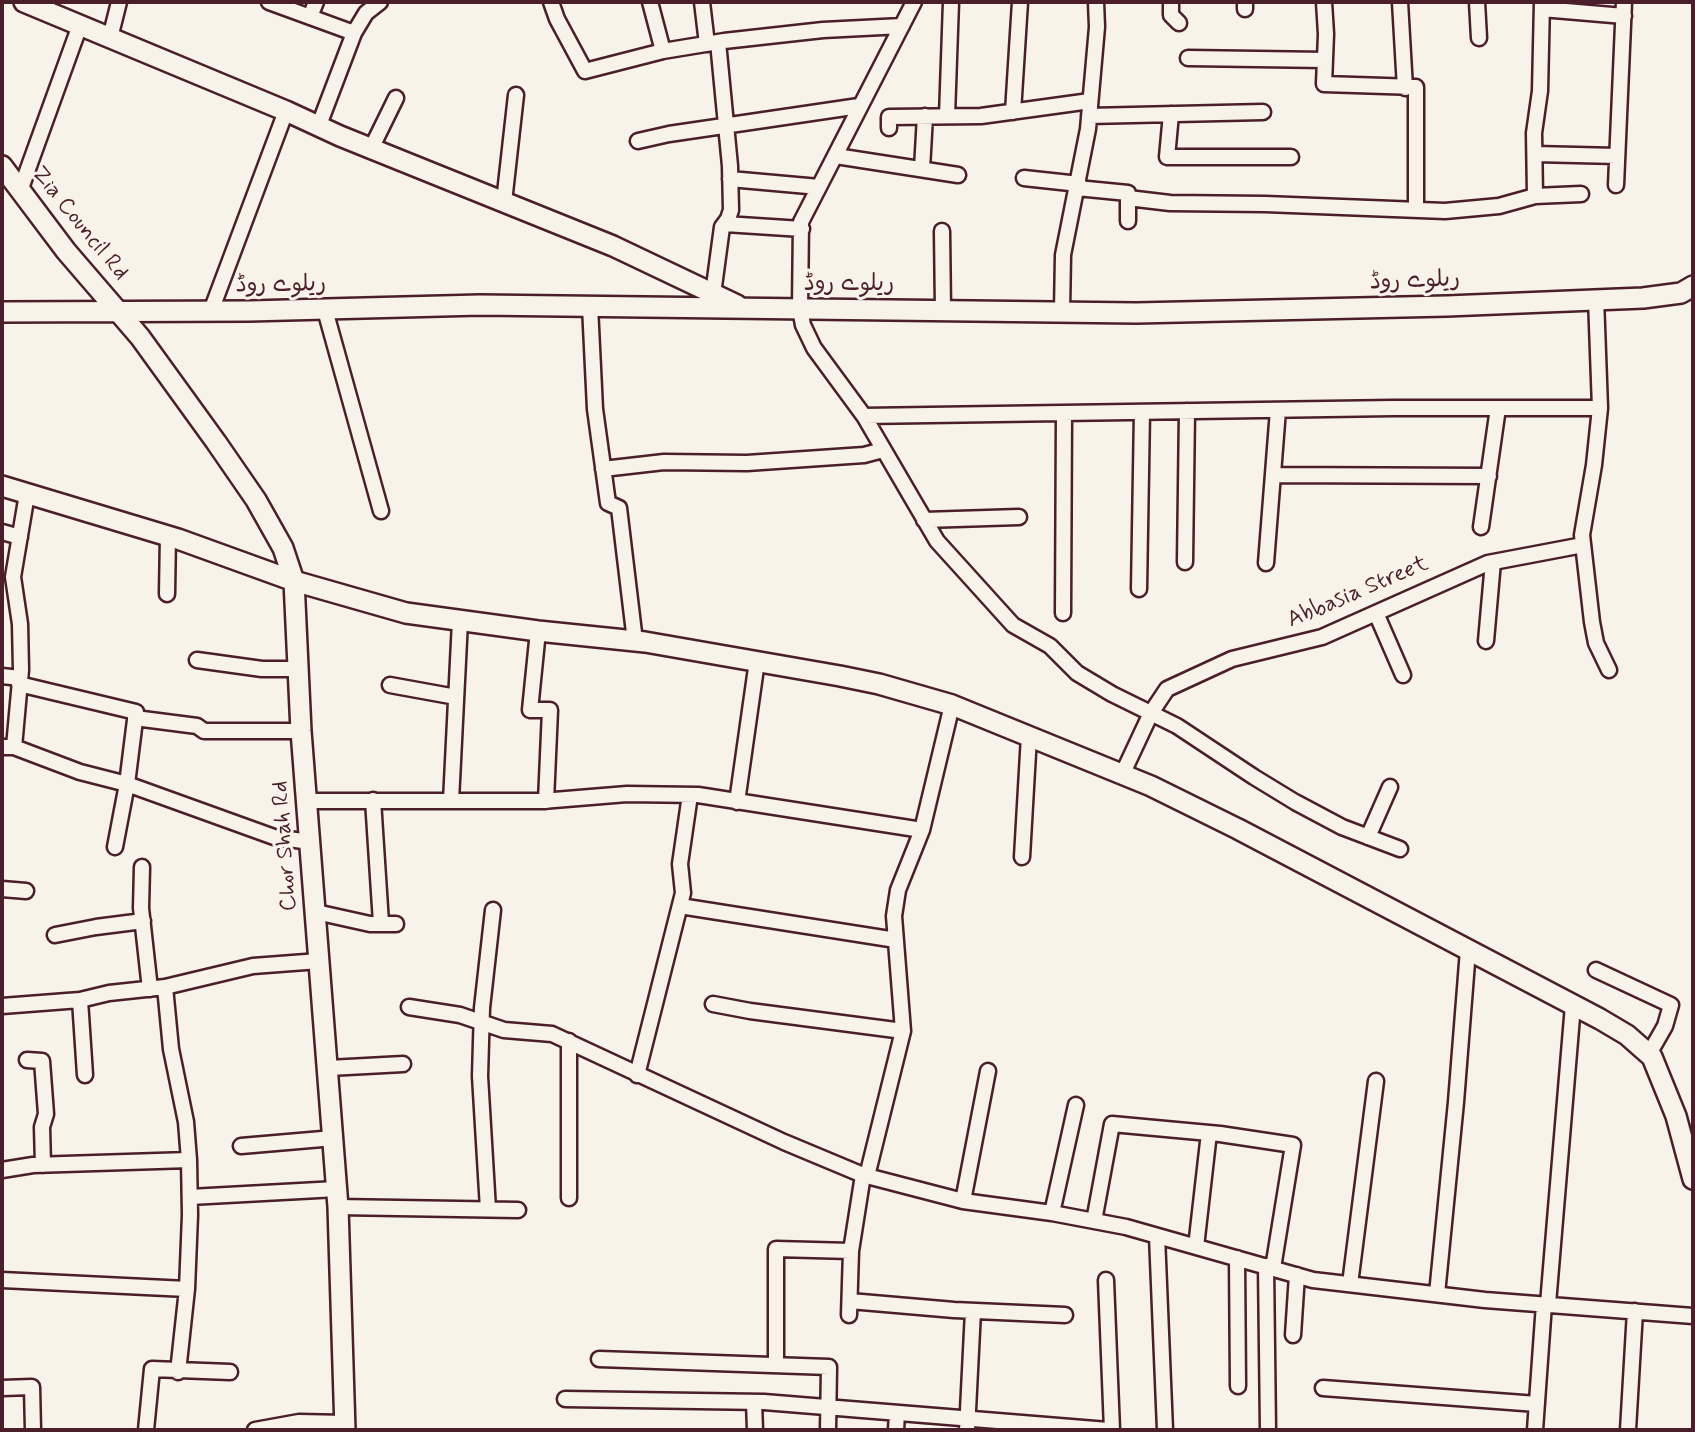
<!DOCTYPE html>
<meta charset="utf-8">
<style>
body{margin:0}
#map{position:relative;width:1695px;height:1432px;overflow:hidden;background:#f7f3e8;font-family:Mynerve,sans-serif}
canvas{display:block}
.frame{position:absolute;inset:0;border:4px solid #4a1f2b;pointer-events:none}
</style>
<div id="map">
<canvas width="1695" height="1432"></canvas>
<div class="frame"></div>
</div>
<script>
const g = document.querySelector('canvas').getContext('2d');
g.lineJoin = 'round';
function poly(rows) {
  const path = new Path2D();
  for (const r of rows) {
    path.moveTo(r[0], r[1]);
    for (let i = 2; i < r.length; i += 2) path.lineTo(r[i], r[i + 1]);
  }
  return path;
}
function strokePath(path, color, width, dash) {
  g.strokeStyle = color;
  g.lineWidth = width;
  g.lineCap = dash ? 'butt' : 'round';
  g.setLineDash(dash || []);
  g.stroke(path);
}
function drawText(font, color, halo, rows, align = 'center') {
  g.font = font + ' Mynerve,"Playpen Sans Arabic",sans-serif';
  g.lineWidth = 6;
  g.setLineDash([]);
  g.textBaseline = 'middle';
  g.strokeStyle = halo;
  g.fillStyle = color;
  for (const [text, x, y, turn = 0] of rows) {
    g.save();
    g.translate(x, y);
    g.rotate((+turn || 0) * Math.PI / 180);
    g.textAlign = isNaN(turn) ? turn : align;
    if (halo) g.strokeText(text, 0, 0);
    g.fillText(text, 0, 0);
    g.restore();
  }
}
const street = poly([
 [269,2,354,33],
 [551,2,557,19,585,71,663,51,724,41,823,30,902,26],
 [650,2,663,51],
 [702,2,707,44],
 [914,2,801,222,800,309,803,325,814,348,864,416,937,541,1013,625,1050,646,1077,673,1112,694,1177,726,1254,777,1295,802,1342,827,1400,849],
 [1171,2,1171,15,1179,23],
 [1245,2,1245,9],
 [1324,2,1326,34,1324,84,1416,87,1416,210],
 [1400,2,1405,88],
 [1477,2,1479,38],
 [1542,9,1624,16],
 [310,17,316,2],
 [110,38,119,2],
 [1188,58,1325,60],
 [1013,112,1020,2],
 [1171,114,1167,157,1291,157],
 [947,116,951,2],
 [1089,116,1263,112],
 [319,125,354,33,366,13,380,2],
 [889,128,889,117,981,116,1090,101],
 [638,141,669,134,859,106],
 [371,149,396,98],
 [1535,154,1617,156],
 [836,156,958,175],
 [922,169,925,116],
 [1024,178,1079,184],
 [730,179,819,187],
 [1616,185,1624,2],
 [1077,188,1128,193,1128,221],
 [20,191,80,25],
 [1535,196,1534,133,1540,91,1542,2],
 [1128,198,1170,203,1265,204,1445,211,1499,206,1535,196,1581,194],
 [504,202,516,95],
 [725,224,802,229],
 [942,231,943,310],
 [713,294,722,227,728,219,731,210,730,166,718,42],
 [1596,298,1600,408,1594,465,1582,535,1592,622,1596,643,1609,670],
 [590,306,595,409,608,503,619,508,635,641],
 [325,310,381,511],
 [211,311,286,111],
 [1062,311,1063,255,1088,129,1097,27,1096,2],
 [864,416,1393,408,1600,408],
 [603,469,664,462,747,463,864,455,883,450],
 [1273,475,1489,476],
 [924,520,1019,517],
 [1481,527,1498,408],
 [2,532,20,537],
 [1185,562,1187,411],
 [1266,563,1278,410],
 [1139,589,1142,412],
 [167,594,168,536],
 [1063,613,1064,413],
 [1376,613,1403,675],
 [538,631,530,710,550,710,546,801],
 [1486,641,1493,562],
 [197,660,262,669,299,669],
 [2,676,20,678],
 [19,684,136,712,127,784,115,847],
 [390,685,456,697],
 [135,718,197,726,204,731,301,731],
 [2,747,14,747,80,772,127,784,274,837,310,842],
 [14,747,21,670,20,624,13,577,27,494],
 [1122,775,1151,713,1167,689,1232,659,1322,637,1488,563,1583,545],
 [373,800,381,923],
 [308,801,542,801,627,794,698,795,922,830],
 [451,801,460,621],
 [737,802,757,661],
 [1368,837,1390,787],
 [1022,857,1029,736],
 [142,867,141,908,150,989],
 [2,889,26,891],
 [680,906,896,940],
 [316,912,370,924,396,924],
 [55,935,96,927,143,921],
 [1596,970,1671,1005,1665,1026,1649,1054],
 [165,987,171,1049,186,1122,189,1160,190,1215,187,1289,178,1372],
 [80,1000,85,1075],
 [713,1004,750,1011,903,1031],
 [2,1006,80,1000,109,993,165,987,253,966,319,961],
 [409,1007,460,1015,504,1030,552,1034,784,1142,863,1175,963,1201,1052,1213,1126,1227,1313,1280,1485,1300,1693,1316],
 [27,1060,42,1061,46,1114,42,1127,43,1165],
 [329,1068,403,1064],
 [637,1075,683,893,680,864,690,795],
 [241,1146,334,1138],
 [2,1170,33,1165,189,1160],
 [867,1176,903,1031,894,916,898,890,922,830,952,705],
 [190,1197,337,1189],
 [569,1198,569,1041],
 [963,1201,988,1071],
 [338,1207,518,1210],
 [488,1209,480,1076,482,1008,493,910],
 [1052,1213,1076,1105],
 [1094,1221,1112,1124,1220,1134,1293,1145,1273,1268],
 [1157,1236,1165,1430],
 [1196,1247,1209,1133],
 [1237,1258,1238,1386],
 [1266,1266,1268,1430],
 [2,1280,187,1289],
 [1106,1280,1112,1430],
 [1350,1284,1376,1081],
 [1437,1294,1456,1102,1468,950],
 [850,1301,954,1310,1065,1315],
 [1548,1304,1573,1005],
 [849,1315,851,1251,863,1175],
 [1293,1335,1297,1275],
 [599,1359,829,1367,828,1430],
 [776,1364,776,1249,851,1251],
 [2,1388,32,1387,33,1430],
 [1323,1388,1537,1404],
 [565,1399,764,1402,1108,1430],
 [754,1402,755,1430],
 [146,1430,152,1369,230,1372],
 [255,1430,299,1422,345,1423],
 [896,1430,897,1413],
 [967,1430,973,1311],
 [1535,1430,1544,1304],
 [1628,1430,1635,1311]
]);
const secondary = poly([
 [24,2,286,111,340,136,613,246,737,305],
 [2,166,66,251,140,337,216,442,256,500,283,548,294,581,301,731,338,1207,345,1430],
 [2,312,249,311,480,305,1136,313,1447,306,1643,298,1681,293,1693,286],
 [2,486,178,539,294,581,406,613,538,631,645,642,840,676,879,684,952,705,1151,786,1238,829,1600,1019,1627,1035,1652,1057,1676,1116,1693,1179]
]);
const streetNames = [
 ["Zia Council Rd",79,224,51],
 ["ریلوے روڈ",1415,282,-2],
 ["ریلوے روڈ",849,285],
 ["ریلوے روڈ",281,286,-1],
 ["Abbasia Street",1358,593,-23],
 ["Chor Shah Rd",286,846,-94]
];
strokePath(street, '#4a1f2b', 19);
strokePath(secondary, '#4a1f2b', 24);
strokePath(street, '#f7f3e8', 14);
strokePath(secondary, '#f7f3e8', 19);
drawText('23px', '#4a1f2b', '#f7f3e8', streetNames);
</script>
